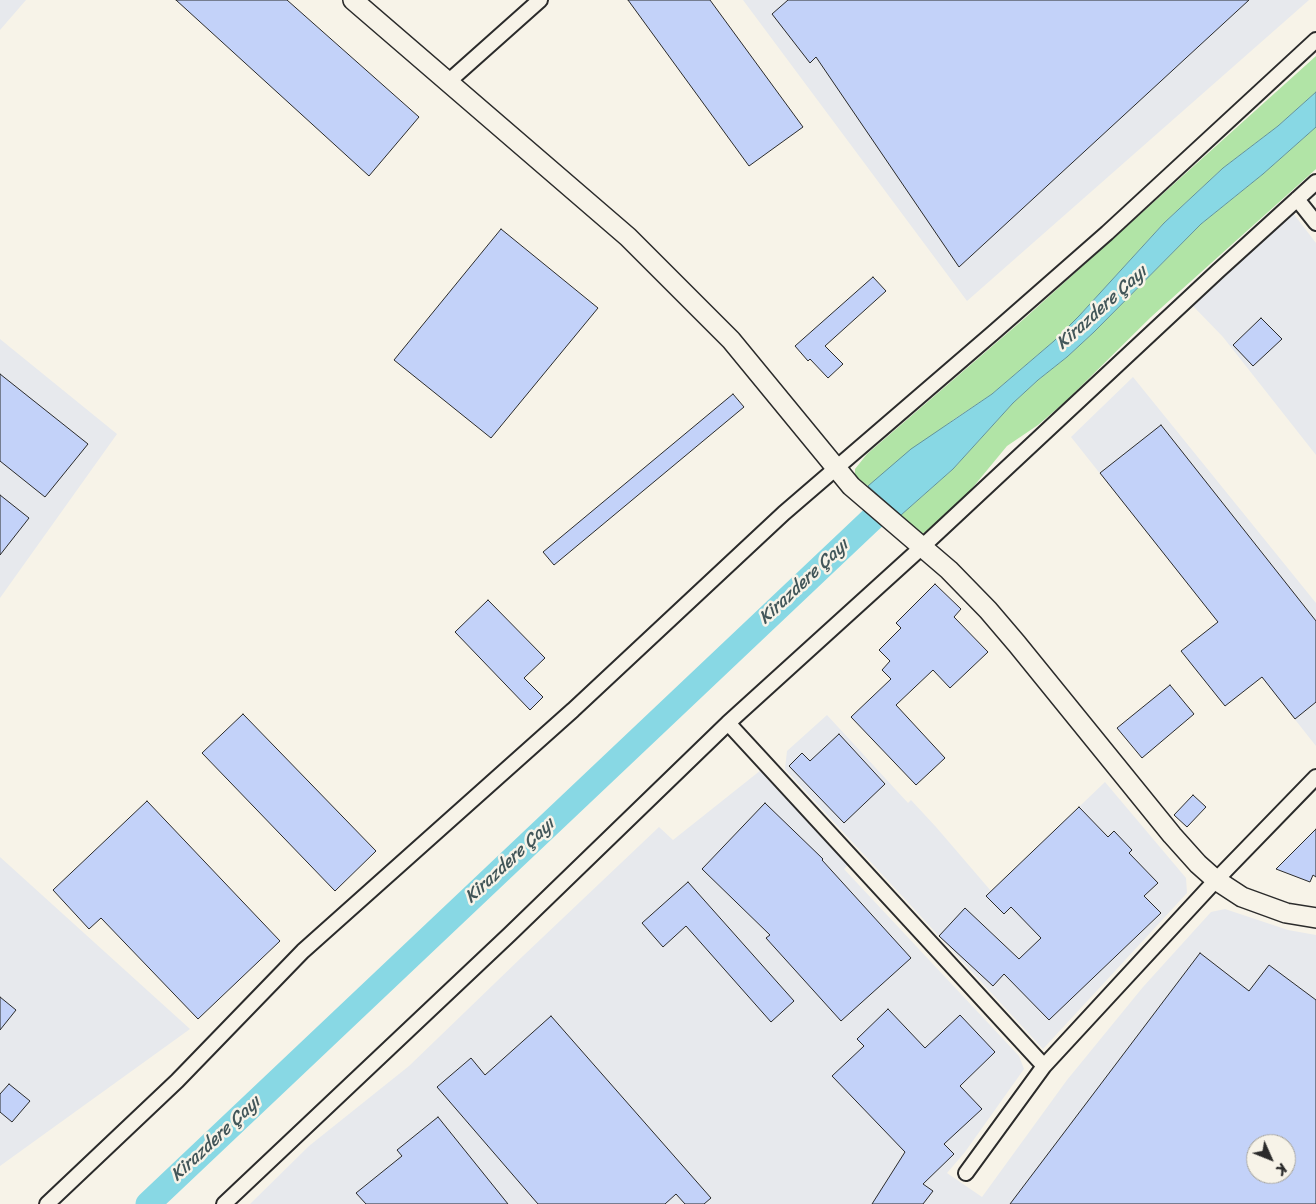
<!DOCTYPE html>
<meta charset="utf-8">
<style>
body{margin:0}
#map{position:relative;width:1316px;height:1204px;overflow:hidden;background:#f7f3e8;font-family:Sriracha,sans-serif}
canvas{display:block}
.north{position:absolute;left:1246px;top:1134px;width:50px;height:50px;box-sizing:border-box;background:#f7f3e8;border:1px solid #a5a39c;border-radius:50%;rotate:134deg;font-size:14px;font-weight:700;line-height:20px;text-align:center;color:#2b2b2b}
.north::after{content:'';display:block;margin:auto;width:18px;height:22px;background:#2b2b2b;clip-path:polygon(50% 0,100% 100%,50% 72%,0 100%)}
</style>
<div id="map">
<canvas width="1316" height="1204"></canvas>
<div class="north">K</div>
</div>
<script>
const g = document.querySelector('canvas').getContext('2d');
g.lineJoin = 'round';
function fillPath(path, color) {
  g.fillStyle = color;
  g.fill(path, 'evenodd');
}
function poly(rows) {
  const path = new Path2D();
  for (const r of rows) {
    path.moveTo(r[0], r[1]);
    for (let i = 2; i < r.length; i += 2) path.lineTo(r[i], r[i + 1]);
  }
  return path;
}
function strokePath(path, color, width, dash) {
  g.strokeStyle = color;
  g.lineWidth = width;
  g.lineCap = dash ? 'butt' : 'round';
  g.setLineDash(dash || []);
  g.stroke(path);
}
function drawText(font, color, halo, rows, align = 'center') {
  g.font = font + ' Sriracha,sans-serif';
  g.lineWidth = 5;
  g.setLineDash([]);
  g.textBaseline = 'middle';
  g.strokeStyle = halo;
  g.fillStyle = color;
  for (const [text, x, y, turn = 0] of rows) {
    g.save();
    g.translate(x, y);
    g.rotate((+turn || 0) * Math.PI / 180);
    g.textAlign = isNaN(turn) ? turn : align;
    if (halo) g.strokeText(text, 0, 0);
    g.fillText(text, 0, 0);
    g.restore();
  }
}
const built = poly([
 [0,0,26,0,0,30],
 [743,0,1309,0,967,301],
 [1293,213,1316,243,1316,455,1223,337,1193,306],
 [0,339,117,434,0,598],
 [1133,377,1316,603,1316,746,1071,437],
 [827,715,908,803,911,800,936,827,991,891,1105,782,1186,878,1187,893,1043,1049,785,769,787,751],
 [761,770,848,865,844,869,1019,1056,1024,1069,965,1152,947,1173,982,1197,1067,1080,1143,987,1211,912,1225,909,1288,930,1316,935,1316,1204,250,1204,309,1146,409,1066,523,956,659,827,673,840],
 [1256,1144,1286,1144,1286,1174,1256,1174],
 [0,857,190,1029,0,1166]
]);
const green = poly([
 [1316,56,1316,92,1278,126,1223,168,1164,223,1079,316,1054,341,992,394,953,420,868,486,855,476,855,469,867,454,1025,318],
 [1316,127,1316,169,1151,317,1066,401,1038,425,1007,446,969,492,939,522,922,534,901,515,953,469,1013,403,1038,380,1067,357,1094,332,1201,224,1263,174]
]);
const water = poly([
 [1316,92,1316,127,1263,174,1201,224,1094,332,1067,357,1038,380,1013,403,953,469,901,515,868,486,911,449,992,394,1054,341,1079,316,1164,223,1223,168,1278,126,1316,92]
]);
const river = poly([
 [148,1204,873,518]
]);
const building = poly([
 [176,0,287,0,419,117,369,176,176,0],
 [628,0,710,0,803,127,749,166,628,0],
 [788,0,1249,0,959,267,816,57,810,63,772,14,788,0],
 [501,229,598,308,491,438,394,360,501,229],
 [873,277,886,291,825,346,843,364,828,378,810,359,808,361,795,346,873,277],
 [1261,318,1282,339,1253,366,1233,345,1261,318],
 [0,374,88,444,45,497,0,461,0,374],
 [733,394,744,407,554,565,543,552,733,394],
 [1161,425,1316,621,1316,702,1295,719,1262,677,1225,706,1181,651,1218,622,1100,473,1161,425],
 [0,495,29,518,0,555,0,495],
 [935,584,961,609,954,617,988,652,950,688,933,670,896,705,945,758,916,785,851,717,891,679,882,670,890,661,879,650,901,628,896,623,935,584],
 [488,600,545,658,524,678,543,697,530,710,455,632,488,600],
 [1170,685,1194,714,1142,758,1117,728,1170,685],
 [243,714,376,851,335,891,202,753,243,714],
 [839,734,885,784,844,823,789,766,802,753,810,761,839,734],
 [1193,795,1206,807,1187,827,1174,815,1193,795],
 [147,801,280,941,198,1019,101,918,89,929,53,890,147,801],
 [765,803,823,859,822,860,911,958,841,1021,766,938,770,935,702,869,765,803],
 [1079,807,1108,837,1114,831,1132,850,1129,853,1158,883,1144,896,1161,913,1049,1020,1004,974,993,986,939,936,965,908,1019,959,1041,938,1011,907,1004,914,986,896,1079,807],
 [1316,829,1316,877,1313,875,1310,882,1276,869,1316,829],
 [688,882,794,1001,771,1022,686,926,663,947,642,923,688,882],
 [1200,953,1249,991,1269,965,1316,1000,1316,1204,1010,1204,1200,953],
 [1256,1144,1286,1144,1286,1174,1256,1174,1256,1144],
 [0,997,16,1010,0,1030,0,997],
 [888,1009,925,1048,960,1015,995,1052,960,1086,982,1109,944,1144,954,1154,923,1184,933,1191,923,1204,872,1204,905,1152,832,1076,864,1046,857,1039,888,1009],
 [551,1016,711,1198,704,1204,685,1204,676,1194,665,1204,538,1204,437,1087,471,1058,485,1075,551,1016],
 [9,1084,30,1101,12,1122,0,1112,0,1094,9,1084],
 [438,1117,508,1204,366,1204,356,1193,402,1156,397,1150,438,1117]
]);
const street = poly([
 [448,82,540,0],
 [1297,199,1316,223],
 [728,723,1044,1066],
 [966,1173,1044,1066,1216,880,1316,777],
 [47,1204,177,1081,303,951,573,710,784,513,993,333,1107,233,1316,40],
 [224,1204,510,934,728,723,922,547,1218,271,1316,182]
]);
const secondary = poly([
 [353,0,628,237,731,340,851,486,949,570,988,610,1017,644,1172,835,1198,864,1216,880,1242,897,1286,913,1316,918]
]);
const waterNames = [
 ["Kirazdere Çayı",1102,308,-42],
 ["Kirazdere Çayı",804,582,-43],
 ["Kirazdere Çayı",510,861,-43],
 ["Kirazdere Çayı",216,1139,-43]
];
fillPath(built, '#e7e9ed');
fillPath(green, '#b1e4a6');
fillPath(water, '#88d8e4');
strokePath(water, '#63939a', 1);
strokePath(river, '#88d8e4', 25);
fillPath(building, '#c3d2f9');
strokePath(building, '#2b2b2b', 1);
strokePath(street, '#2b2b2b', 18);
strokePath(secondary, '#2b2b2b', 22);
strokePath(street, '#f7f3e8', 14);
strokePath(secondary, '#f7f3e8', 19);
drawText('italic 18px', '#425659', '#f7f3e8', waterNames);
</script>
